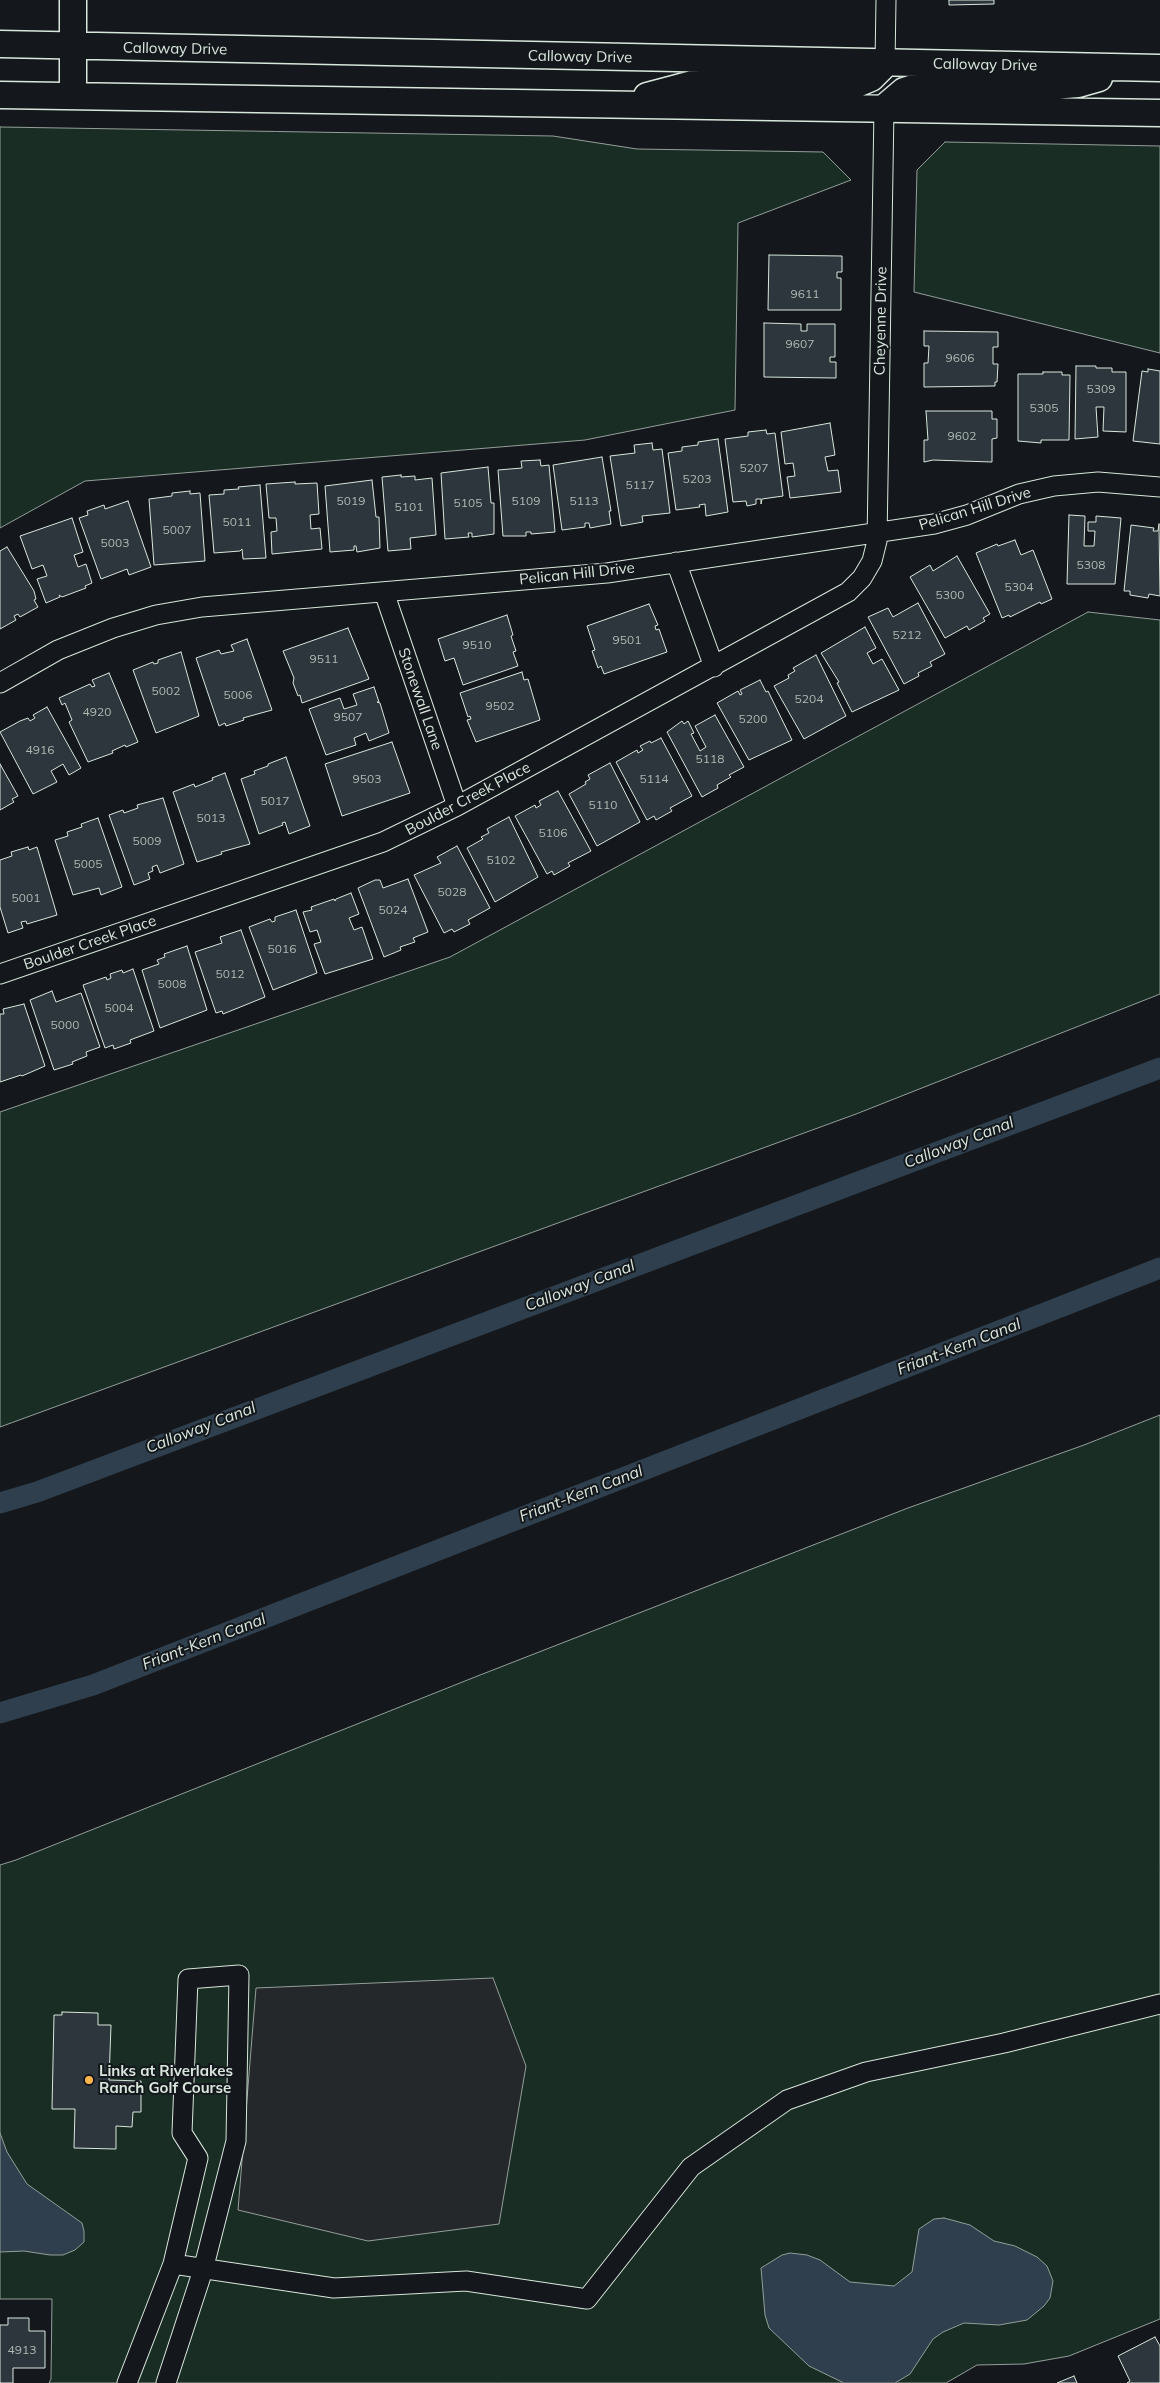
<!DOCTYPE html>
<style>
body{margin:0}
canvas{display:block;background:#14181c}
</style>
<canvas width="1160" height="2383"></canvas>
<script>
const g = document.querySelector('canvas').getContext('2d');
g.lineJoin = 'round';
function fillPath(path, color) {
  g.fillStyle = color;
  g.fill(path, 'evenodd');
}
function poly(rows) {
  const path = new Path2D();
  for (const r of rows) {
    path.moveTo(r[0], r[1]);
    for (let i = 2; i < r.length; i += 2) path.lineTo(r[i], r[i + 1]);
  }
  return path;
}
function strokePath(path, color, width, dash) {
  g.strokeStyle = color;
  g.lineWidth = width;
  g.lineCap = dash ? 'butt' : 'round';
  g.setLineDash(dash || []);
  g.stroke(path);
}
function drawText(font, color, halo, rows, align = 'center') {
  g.font = font + ' Mulish,sans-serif';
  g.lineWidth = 4;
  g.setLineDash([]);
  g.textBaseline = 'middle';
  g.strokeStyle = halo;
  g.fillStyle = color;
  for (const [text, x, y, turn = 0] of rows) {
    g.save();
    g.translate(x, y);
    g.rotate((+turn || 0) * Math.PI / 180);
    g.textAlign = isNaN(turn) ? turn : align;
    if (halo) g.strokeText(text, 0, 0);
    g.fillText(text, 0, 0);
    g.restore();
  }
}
const green = poly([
 [0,127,553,136,637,149,823,152,851,180,738,223,735,410,585,440,85,481,0,528,0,127],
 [945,142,1160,146,1160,353,914,292,917,170,945,142],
 [1088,612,1160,620,1160,994,856,1114,0,1427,0,1112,450,957,1088,612],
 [1160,1415,1160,2319,1069,2356,1024,2364,977,2365,946,2383,49,2383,51,2379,52,2299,0,2299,0,1865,16,1860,475,1677,908,1508,1084,1445,1160,1415]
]);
const parking = poly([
 [493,1978,526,2066,499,2224,368,2241,238,2210,256,1988,493,1978]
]);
const water = poly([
 [0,2133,7,2152,27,2184,82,2223,84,2231,84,2242,75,2250,63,2255,50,2255,24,2251,0,2252,0,2133],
 [944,2218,970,2225,994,2241,1015,2246,1037,2257,1047,2266,1053,2281,1050,2298,1044,2306,1027,2320,999,2325,964,2323,943,2332,933,2339,910,2374,895,2383,844,2383,809,2366,769,2328,765,2315,761,2268,782,2255,790,2253,807,2255,820,2260,850,2282,894,2286,912,2272,919,2229,934,2219,944,2218]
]);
const canal = poly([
 [0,1503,37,1492,1160,1068],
 [0,1713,93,1685,1160,1268]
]);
const building = poly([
 [949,0,994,0,994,4,949,5,949,0],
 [769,255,842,256,842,272,837,272,837,278,841,278,841,310,768,310,769,255],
 [764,323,801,324,801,331,807,331,807,324,835,324,835,357,830,357,830,362,836,362,836,378,764,377,764,323],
 [924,331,998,332,998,347,993,347,993,364,998,364,997,382,995,382,995,386,924,387,924,363,928,363,929,346,924,346,924,331],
 [1076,366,1096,366,1096,368,1112,368,1112,372,1126,372,1126,432,1103,431,1104,407,1096,407,1098,437,1075,439,1076,366],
 [1148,369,1160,371,1160,444,1133,441,1142,371,1148,372,1148,369],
 [1043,372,1062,372,1062,375,1070,375,1069,440,1041,440,1041,443,1018,441,1018,374,1043,374,1043,372],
 [926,411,992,411,992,419,997,419,997,438,992,439,992,462,933,460,924,462,924,440,928,440,926,411],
 [830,423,835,455,825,457,828,471,838,470,841,492,790,498,787,477,795,476,793,463,785,464,781,432,830,423],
 [766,430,767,434,775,433,783,496,762,499,761,504,761,499,756,499,756,504,747,506,746,501,733,502,725,439,748,436,748,432,766,430],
 [718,439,728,512,706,516,705,504,699,505,700,507,676,510,668,453,682,451,682,447,698,445,698,442,718,439],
 [652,443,653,450,662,449,670,513,642,516,643,522,621,526,610,456,635,453,634,445,652,443],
 [602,457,611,511,609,511,611,524,590,528,589,523,585,523,585,527,562,530,553,465,602,457],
 [540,460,541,466,549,465,555,532,531,534,531,532,526,532,526,536,503,536,498,470,522,468,521,461,540,460],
 [488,467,491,503,494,503,494,534,472,537,472,533,468,533,469,537,445,539,441,473,488,467],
 [401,475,401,477,415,476,415,480,432,478,436,535,410,538,411,549,388,551,382,477,401,475],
 [372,480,376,517,379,517,380,548,357,552,356,546,354,546,354,550,330,552,325,486,372,480],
 [295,482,295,484,317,483,319,514,310,515,311,529,320,528,322,549,272,554,271,532,277,531,276,518,269,518,266,484,295,482],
 [260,485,266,558,243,559,242,549,240,551,214,553,209,495,224,494,224,490,239,489,238,487,260,485],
 [190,491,190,494,200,493,205,561,154,565,149,499,172,496,172,493,190,491],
 [128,501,151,567,129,575,127,569,101,579,79,518,88,515,87,511,104,505,105,509,128,501],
 [1069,515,1085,516,1084,546,1094,546,1095,531,1088,531,1088,522,1096,522,1096,516,1121,518,1115,584,1067,584,1069,515],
 [72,518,83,552,74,555,78,567,86,564,92,583,85,586,86,588,62,597,59,595,60,597,46,603,37,579,47,576,43,565,32,569,20,536,72,518],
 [1159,524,1160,596,1149,594,1148,598,1130,595,1130,591,1124,591,1131,525,1154,528,1153,531,1158,531,1159,524],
 [1015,540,1021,555,1033,550,1052,599,1041,604,1040,602,1010,617,1009,615,1002,618,976,553,997,544,998,546,1015,540],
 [7,547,34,591,36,599,34,600,38,607,20,617,18,614,14,616,16,620,0,629,0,551,7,547],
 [957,556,990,614,983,618,985,621,969,630,967,626,945,638,910,577,930,565,933,571,957,556],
 [918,603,945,654,930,662,932,666,918,673,919,676,904,684,868,617,888,608,893,617,918,603],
 [649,604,658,625,655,626,656,630,659,629,667,652,604,674,601,666,598,668,592,651,595,650,587,626,649,604],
 [507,615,513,635,511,636,516,651,513,652,518,666,463,685,454,658,445,661,438,639,507,615],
 [865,627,876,648,867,653,873,664,882,659,899,690,852,712,837,683,839,682,821,653,865,627],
 [348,628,369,679,302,703,300,695,298,696,293,683,294,678,283,651,348,628],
 [247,639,272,710,243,718,244,720,226,726,225,723,219,726,196,658,219,650,221,654,234,651,231,645,247,639],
 [181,652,199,716,156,733,133,670,153,662,154,664,158,663,158,660,181,652],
 [816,655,846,716,804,739,774,686,789,678,788,675,795,671,793,668,816,655],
 [522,672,524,680,528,679,540,720,476,742,467,720,471,719,470,716,468,717,460,693,522,672],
 [109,673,138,742,126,747,125,745,112,751,113,753,88,762,69,722,72,720,65,703,62,705,59,698,90,684,92,687,95,686,92,680,109,673],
 [760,680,766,692,768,691,792,740,749,760,717,703,738,691,740,695,742,694,740,690,760,680],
 [374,687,379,702,377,702,380,703,389,733,369,741,366,733,354,738,356,745,326,755,309,709,340,698,344,709,357,705,353,694,374,687],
 [47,707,81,768,69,775,63,764,51,771,57,782,33,794,0,732,20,721,28,718,30,721,35,718,33,715,47,707],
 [715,715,744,767,729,775,731,777,717,785,718,788,702,797,667,732,682,721,684,724,688,721,694,733,691,734,700,751,706,747,695,726,715,715],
 [661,738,692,796,670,808,672,811,656,820,654,816,647,820,616,762,637,750,638,753,643,750,640,746,650,741,651,743,661,738],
 [392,742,410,793,342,816,325,764,392,742],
 [286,757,310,826,289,834,285,822,282,823,283,825,259,834,241,779,255,774,254,771,268,766,268,764,286,757],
 [610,763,640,822,597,846,569,794,586,784,585,782,590,779,588,775,610,763],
 [0,764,18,796,12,799,14,802,0,810,0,764],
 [225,773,250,844,221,852,222,854,197,862,173,792,194,784,195,787,213,780,212,778,225,773],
 [558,791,591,851,568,863,570,866,554,875,552,871,547,874,515,816,535,805,536,808,541,805,539,801,558,791],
 [163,798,184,864,160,873,157,865,152,867,153,871,148,873,150,879,134,885,109,815,123,810,124,813,138,808,137,805,163,798],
 [509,817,538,877,495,902,467,848,483,839,481,837,489,833,487,829,509,817],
 [98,818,122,887,101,895,99,888,73,895,55,840,68,836,67,832,82,827,81,824,98,818],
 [457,846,490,908,468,920,470,924,454,932,452,929,444,933,414,875,441,863,437,857,457,846],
 [28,847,29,850,37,847,57,915,27,924,26,921,21,922,23,928,8,933,0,907,0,860,12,856,11,852,28,847],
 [408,879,428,932,413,938,415,942,400,947,401,950,384,957,358,888,375,880,380,880,383,888,408,879],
 [351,893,359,914,349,918,354,930,362,927,373,959,325,974,314,944,321,942,317,930,310,932,303,912,312,910,311,907,334,899,335,901,336,899,351,893],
 [296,910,317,973,273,990,249,927,270,919,272,922,275,921,275,917,296,910],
 [241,930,265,997,223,1014,222,1011,216,1013,195,952,222,943,220,937,241,930],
 [187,946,207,1010,160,1028,142,970,159,964,157,960,165,957,164,954,187,946],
 [133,969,154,1031,130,1040,131,1043,114,1049,113,1045,105,1048,83,985,106,977,107,980,111,978,110,974,122,970,123,973,133,969],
 [52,991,56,1002,81,993,100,1047,86,1052,87,1056,72,1062,73,1064,54,1070,30,1000,52,991],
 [24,1004,45,1066,22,1076,21,1075,0,1082,0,1014,4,1014,3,1009,24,1004],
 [62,2012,98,2013,98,2025,111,2025,109,2080,141,2081,141,2112,133,2112,132,2127,116,2126,116,2149,74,2148,75,2109,52,2109,54,2015,62,2015,62,2012],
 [8,2318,29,2318,29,2331,45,2331,45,2368,13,2368,13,2383,0,2383,0,2325,8,2325,8,2318],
 [1155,2337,1160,2346,1160,2383,1127,2383,1130,2381,1118,2356,1155,2337],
 [1074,2376,1077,2383,1057,2383,1074,2376]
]);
const street = poly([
 [885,64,886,0],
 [676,562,714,667],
 [384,592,457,806],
 [0,683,58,650,113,628,156,615,202,607,607,573,934,524,967,515,1019,494,1054,486,1098,482,1160,487],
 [0,974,383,842,457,806,848,592,862,578,872,561,877,541,884,108],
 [173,2264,334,2288,466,2281,587,2299,691,2167,787,2100,866,2072,1004,2043,1160,2004],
 [127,2383,173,2264,198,2158,182,2133,188,1979,239,1975,236,2141,203,2270,166,2383]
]);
const secondary = poly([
 [0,44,1160,68],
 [0,95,1160,113],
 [73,96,73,0],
 [647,96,696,83,852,86,871,78,885,64],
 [884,108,904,91,922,85,1026,88,1078,84,1099,78]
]);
const markers = [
 [89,2080,5,"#ffb74d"]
];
const numberNames = [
 ["9611",805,294],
 ["9607",800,344],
 ["9606",960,358],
 ["5309",1101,389],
 ["5305",1044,408],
 ["9602",962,436],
 ["5207",754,468],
 ["5203",697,479],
 ["5117",640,485],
 ["5019",351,501],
 ["5109",526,501],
 ["5113",584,501],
 ["5105",468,503],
 ["5101",409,507],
 ["5011",237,522],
 ["5007",177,530],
 ["5003",115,543],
 ["5308",1091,565],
 ["5304",1019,587],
 ["5300",950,595],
 ["5212",907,635],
 ["9501",627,640],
 ["9510",477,645],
 ["9511",324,659],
 ["5002",166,691],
 ["5006",238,695],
 ["5204",809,699],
 ["9502",500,706],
 ["4920",97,712],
 ["9507",348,717],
 ["5200",753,719],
 ["4916",40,750],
 ["5118",710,759],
 ["9503",367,779],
 ["5114",654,779],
 ["5017",275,801],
 ["5110",603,805],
 ["5013",211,818],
 ["5106",553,833],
 ["5009",147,841],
 ["5102",501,860],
 ["5005",88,864],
 ["5028",452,892],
 ["5001",26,898],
 ["5024",393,910],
 ["5016",282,949],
 ["5012",230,974],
 ["5008",172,984],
 ["5004",119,1008],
 ["5000",65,1025],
 ["4913",22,2350]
];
const streetNames = [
 ["Calloway Drive",175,49,1],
 ["Calloway Drive",580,57,1],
 ["Calloway Drive",985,65,1],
 ["Cheyenne Drive",881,321,-89],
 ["Pelican Hill Drive",975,509,-17],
 ["Pelican Hill Drive",577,574,-6],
 ["Stonewall Lane",420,699,71],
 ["Boulder Creek Place",468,799,-28],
 ["Boulder Creek Place",90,943,-19]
];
const poiNames = [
 ["Links at Riverlakes",99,2071],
 ["Ranch Golf Course",99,2088]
];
const waterNames = [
 ["Calloway Canal",959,1143,-21],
 ["Calloway Canal",580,1286,-21],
 ["Friant-Kern Canal",959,1347,-21],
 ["Calloway Canal",201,1428,-21],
 ["Friant-Kern Canal",581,1494,-21],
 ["Friant-Kern Canal",204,1642,-21]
];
fillPath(green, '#1a2d24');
strokePath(green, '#939e99', 1);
fillPath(parking, '#24282b');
strokePath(parking, '#939e99', 1);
fillPath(water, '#2f3f4d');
strokePath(water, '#939e99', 1);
strokePath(canal, '#2f3f4d', 21);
fillPath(building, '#2c363c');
strokePath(building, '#d8e6dc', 1);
strokePath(street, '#d8e6dc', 21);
strokePath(secondary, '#d8e6dc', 29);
strokePath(street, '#14181c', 19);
strokePath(secondary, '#14181c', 26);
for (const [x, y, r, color] of markers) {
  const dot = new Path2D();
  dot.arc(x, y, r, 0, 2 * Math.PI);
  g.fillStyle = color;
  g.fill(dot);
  strokePath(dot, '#14181c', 2);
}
drawText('12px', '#adbab4', null, numberNames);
drawText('15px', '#d8e6dc', '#14181c', streetNames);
drawText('bold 15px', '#d8e6dc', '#14181c', poiNames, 'left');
drawText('italic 16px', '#d8e6dc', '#14181c', waterNames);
</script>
